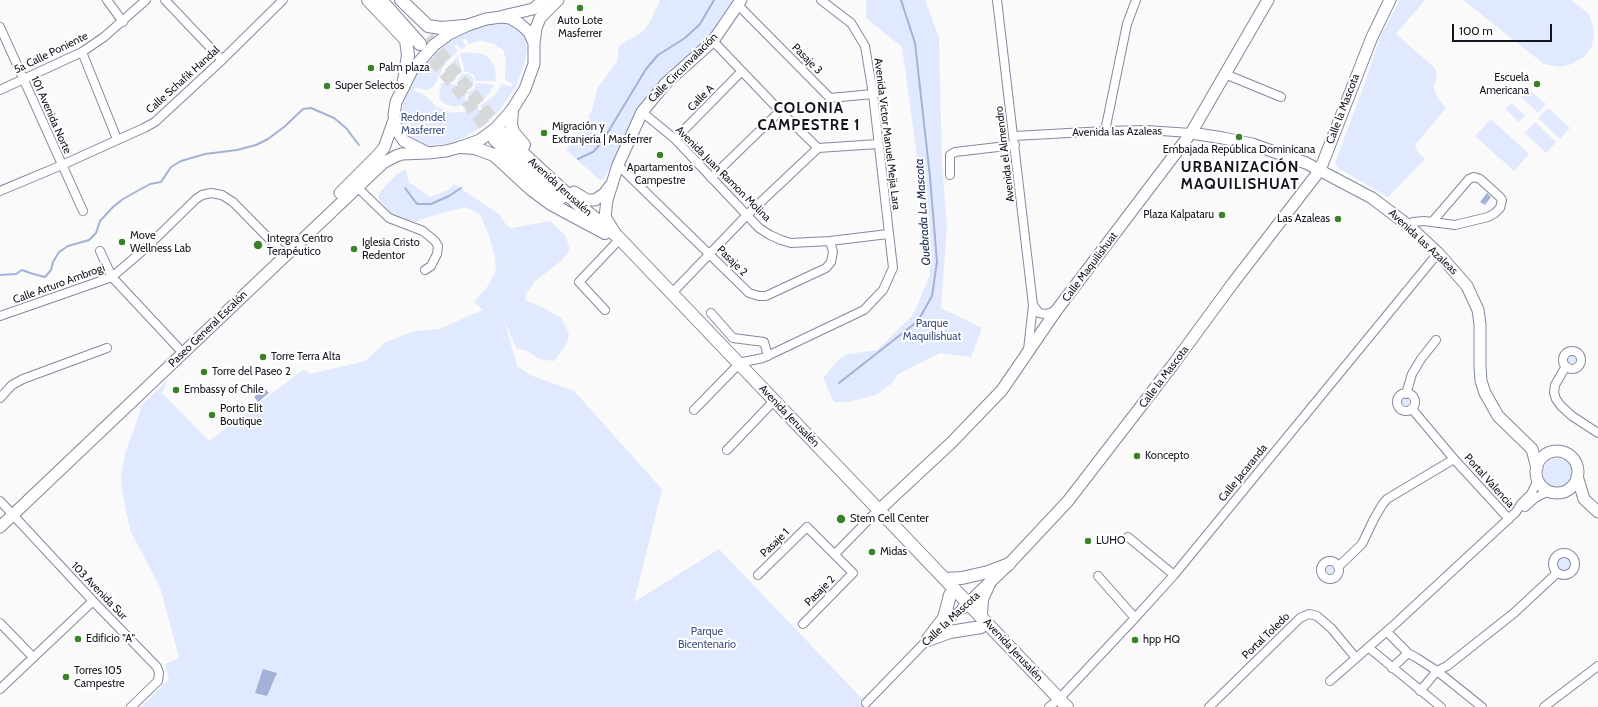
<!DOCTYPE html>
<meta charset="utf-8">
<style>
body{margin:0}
#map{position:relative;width:1598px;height:707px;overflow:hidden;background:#fafafa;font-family:Cabin,sans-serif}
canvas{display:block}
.scale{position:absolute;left:1452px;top:24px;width:100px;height:18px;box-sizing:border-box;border:2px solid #13161e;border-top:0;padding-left:5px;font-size:12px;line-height:14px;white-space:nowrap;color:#13161e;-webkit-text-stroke:3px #fff;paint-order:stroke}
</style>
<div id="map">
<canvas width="1598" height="707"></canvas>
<div class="scale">100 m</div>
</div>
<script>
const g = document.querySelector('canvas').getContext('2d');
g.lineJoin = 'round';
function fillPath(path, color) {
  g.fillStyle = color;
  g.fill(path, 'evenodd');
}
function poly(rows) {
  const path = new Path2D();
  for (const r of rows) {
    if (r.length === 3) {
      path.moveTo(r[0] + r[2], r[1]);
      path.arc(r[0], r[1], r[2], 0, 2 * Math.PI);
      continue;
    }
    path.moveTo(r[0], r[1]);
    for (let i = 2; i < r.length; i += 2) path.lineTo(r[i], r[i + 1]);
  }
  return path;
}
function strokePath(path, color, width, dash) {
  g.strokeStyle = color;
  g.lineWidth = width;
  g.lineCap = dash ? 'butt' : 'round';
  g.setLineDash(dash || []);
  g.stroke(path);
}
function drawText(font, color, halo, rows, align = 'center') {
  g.font = font + ' Cabin,sans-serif';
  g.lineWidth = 4;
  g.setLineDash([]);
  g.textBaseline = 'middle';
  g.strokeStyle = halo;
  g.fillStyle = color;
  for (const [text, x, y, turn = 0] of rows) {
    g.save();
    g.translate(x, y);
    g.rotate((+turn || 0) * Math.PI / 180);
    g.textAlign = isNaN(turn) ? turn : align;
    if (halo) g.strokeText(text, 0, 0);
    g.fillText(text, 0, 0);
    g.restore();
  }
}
const green = poly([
 [660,0,735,0,712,34,661,81,638,106,609,170,601,181,566,150,585,126,593,107,598,87,617,62,619,46,642,32,650,22],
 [866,0,925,0,939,38,942,165,947,225,941,308,982,328,971,357,940,353,898,374,892,383,876,395,848,402,834,402,823,378,838,360,848,354,877,350,913,315,930,275,919,171,902,47,866,18],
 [1400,0,1425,0,1396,34,1436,69,1437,79,1433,86,1438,99,1446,108,1415,145,1417,151,1425,159,1388,197,1338,168,1335,163,1367,77,1380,37],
 [1463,0,1571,0,1588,13,1593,26,1594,37,1591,48,1585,56,1572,64,1560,67,1544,64],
 [499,23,509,23,518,28,525,35,527,49,525,62,516,87,498,112,484,125,465,137,449,143,428,146,417,145,410,142,401,128,400,118,406,93,419,70,440,48,456,37,473,28,486,24],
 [465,38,469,44,477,41,483,41,494,44,503,50,506,59,505,80,513,84,511,87,502,84,495,95,480,106,483,110,481,112,477,108,462,112,452,113,437,107,426,96,413,90,414,87,427,90,434,86,445,63,458,51,455,46,457,44,461,49,466,46,462,40],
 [467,52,483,54,490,59,495,69,496,81,476,81,474,75,468,72,465,72,460,54],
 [458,56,462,72,457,76,455,80,442,80,445,70],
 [466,82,8],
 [441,83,455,84,459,91,465,93,466,104,456,107,445,104,439,98],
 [476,83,495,85,486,97,477,102,471,103,468,92,474,89],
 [1526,87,1546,104,1538,113,1519,95],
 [1511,103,1525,115,1519,122,1505,109],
 [1548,108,1570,128,1560,139,1538,118],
 [1491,119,1529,154,1514,171,1475,136],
 [1535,122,1556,142,1546,153,1525,133],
 [406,170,409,182,430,197,448,190,454,184,499,214,507,226,512,228,550,221,565,235,570,250,561,261,535,281,526,294,525,300,542,307,561,318,569,333,567,343,554,361,538,359,528,351,516,348,504,319,517,366,530,375,574,391,662,489,634,602,719,549,870,707,141,707,169,680,165,664,179,658,160,587,130,530,122,490,121,476,123,465,126,451,141,409,139,408,167,381,162,393,209,441,304,369,310,374,365,361,386,342,415,331,439,329,483,310,474,302,488,286,496,271,495,257,488,233,480,214,465,207,431,216,415,222,393,216,378,198,379,193,397,174],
 [1571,359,5.5],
 [1405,402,4.5],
 [1558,473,15],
 [1564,564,8],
 [1330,570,5]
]);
const water = poly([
 [1487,193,1491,197,1485,205,1480,202],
 [264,388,269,393,258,402,254,397],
 [263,669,277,673,267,696,255,693]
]);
const stream = poly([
 [578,159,593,152,602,142,646,69,658,55,685,38,700,24,714,0],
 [405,188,417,204,431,204,449,196,461,188],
 [0,275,16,274,22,270,30,273,45,277,51,270,53,262,59,252,68,246,89,240,96,233,100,221,113,207,123,199,150,184,161,182,171,167,181,161,205,154,237,150,256,145,268,139,284,127,303,109,311,108,334,118,346,128,359,145],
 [839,383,918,321,932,296,937,262,930,177,915,43,901,0]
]);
const primaryTunnel = poly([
 [428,37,503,133],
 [421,45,461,93,494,139]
]);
const street = poly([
 [107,0,123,22],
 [165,0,222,60],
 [997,0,1033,305,1028,350],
 [738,5,830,98,873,94],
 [0,27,83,211],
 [713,41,780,111,818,148,878,144],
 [82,52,117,139],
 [1225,74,1281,97],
 [0,90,82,52,104,37,146,0],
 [642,112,675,139,759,228,770,235,781,240,791,243,830,241,888,234],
 [1105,131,1127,24,1136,0],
 [1014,136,1105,131,1146,130,1191,133],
 [675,139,742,71],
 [618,165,749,293,759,296,766,296,826,268,831,262,833,252,830,241],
 [950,175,950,155,955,152,1015,145],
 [711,178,780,111],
 [357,187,389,218,423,231,435,241,438,246,437,254,431,266,425,270],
 [0,191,62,165,144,128,155,122,222,60,283,0],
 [1409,226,1413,222,1424,221,1455,225,1488,217,1495,213,1500,208,1502,200,1500,197,1480,179,1474,177,1469,179,1432,222],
 [100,251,112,277,183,353],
 [672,293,747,215,818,148],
 [1033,305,1039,313,1045,314,1056,311],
 [605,310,579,282,616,243],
 [711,313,733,338,764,342,768,356],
 [0,316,112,277,147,247,196,199,202,195,211,193,222,195,233,202,285,255],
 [1572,360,9],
 [738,363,763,358,864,310,883,290,893,268,873,94,865,46,851,23,821,0],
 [1566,366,1555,385,1554,393,1556,399,1561,406,1572,416,1598,433],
 [1406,402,9],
 [1406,394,1412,374,1421,359,1436,340],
 [0,398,12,385,23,379,107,348],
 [1412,409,1454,459,1509,519],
 [694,410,734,369],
 [727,450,769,406],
 [0,501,93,601,157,667,159,673,158,681,131,707],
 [1525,507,1535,498,1549,491],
 [1128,537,1174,575],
 [1564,564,11],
 [835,554,873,515],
 [1330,570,9],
 [1338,567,1362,544,1374,519,1382,505,1387,499,1454,459],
 [758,575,807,527,853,573,803,624],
 [1098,576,1135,618],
 [0,623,33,657],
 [942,625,963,608],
 [1387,632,1408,653,1417,658,1437,671,1482,707],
 [1369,648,1441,707],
 [1392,668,1408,653],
 [1330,681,1395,624,1516,512,1521,504,1531,494,1538,480],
 [0,689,93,601],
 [1420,691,1437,671,1447,666,1514,613,1557,573],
 [1059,699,1135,618,1174,575,1438,253],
 [866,703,931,636],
 [1049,707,1053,704],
 [1209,707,1300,618,1309,614,1317,616,1331,628,1356,658],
 [1544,707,1598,666]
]);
const secondary = poly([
 [503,16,533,9,544,0],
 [534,43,536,28,540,18,558,0],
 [1191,133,1223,138,1252,144,1306,163,1372,198,1409,226,1438,253,1467,286,1478,310,1480,324,1480,367,1481,381,1485,393,1498,416,1532,449,1537,468],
 [574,192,587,200,595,200,604,194,610,186],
 [340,193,376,157,384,148,394,120],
 [615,233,605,217,607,200,618,165,642,112,666,83,713,41,741,0],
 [1557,472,21],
 [1577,476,1584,499,1598,512],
 [879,510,952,442,1002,390,1056,311,1191,133,1268,0],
 [0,527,383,163,396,156,402,154,428,153,446,151,461,147,480,140,496,128,512,110,525,89,534,64,534,43,529,32,520,24,510,18,501,17,486,19,468,25,449,34,434,45,412,70,396,102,394,115,396,129,404,141,428,153],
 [963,608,1009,564,1068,501,1172,366,1233,283,1320,170,1372,37,1390,0]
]);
const primary = poly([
 [368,0,406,40,408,55,403,87],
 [381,0,420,44],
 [401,0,428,26,441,28,464,26],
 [512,110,511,124,513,132,524,145],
 [503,133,515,146,581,207,618,237,1067,707],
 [494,139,523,167,561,198],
 [461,147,475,148,494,155,532,190,551,204,605,233],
 [946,579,962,578,988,572,1009,564],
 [981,616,982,599,989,584],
 [928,639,944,618,950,595],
 [928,640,950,632,981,627]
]);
const markers = [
 [580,8,4,"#3a8228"],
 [371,68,4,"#3a8228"],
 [1537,84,4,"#3a8228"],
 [327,86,4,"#3a8228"],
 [544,133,4,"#3a8228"],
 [1239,137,4,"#3a8228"],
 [660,155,4,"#3a8228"],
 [1222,215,4,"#3a8228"],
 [1338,219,4,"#3a8228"],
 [122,242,4,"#3a8228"],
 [258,245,5,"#3a8228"],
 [354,249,4,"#3a8228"],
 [263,357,4,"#3a8228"],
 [204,372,4,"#3a8228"],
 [176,390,4,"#3a8228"],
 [212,415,4,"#3a8228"],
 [1137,456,4,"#3a8228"],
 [841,519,5,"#3a8228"],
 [1088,541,4,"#3a8228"],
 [872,552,4,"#3a8228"],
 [78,639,4,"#3a8228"],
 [1135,640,4,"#3a8228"],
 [66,677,4,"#3a8228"]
];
const poiNames = [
 ["Auto Lote",580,21,"center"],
 ["Masferrer",580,34,"center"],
 ["Palm plaza",379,68],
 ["Escuela",1529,78,"right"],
 ["Americana",1529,91,"right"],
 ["Super Selectos",335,86],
 ["Migración y",552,127],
 ["Extranjería | Masferrer",552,140],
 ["Embajada República Dominicana",1239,150,"center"],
 ["Apartamentos",660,168,"center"],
 ["Campestre",660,181,"center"],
 ["Plaza Kalpataru",1214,215,"right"],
 ["Las Azaleas",1330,219,"right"],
 ["Move",130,236],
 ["Wellness Lab",130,249],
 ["Integra Centro",267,239],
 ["Terapéutico",267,252],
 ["Iglesia Cristo",362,243],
 ["Redentor",362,256],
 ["Torre Terra Alta",271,357],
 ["Torre del Paseo 2",212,372],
 ["Embassy of Chile",184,390],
 ["Porto Elit",220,409],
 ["Boutique",220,422],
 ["Koncepto",1145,456],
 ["Stem Cell Center",850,519],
 ["LUHO",1096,541],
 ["Midas",880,552],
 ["Edificio \"A\"",86,639],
 ["hpp HQ",1143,640],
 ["Torres 105",74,671],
 ["Campestre",74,684]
];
const streetNames = [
 ["5a Calle Poniente",51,53,-26],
 ["Pasaje 3",807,59,45],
 ["Calle Circunvalación",683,68,-45],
 ["Calle Schafik Handal",183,80,-42],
 ["Calle A",701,98,-45],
 ["Calle la Mascota",1343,109,-69],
 ["101 Avenida Norte",51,115,66],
 ["Avenida las Azaleas",1117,132,-1],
 ["Avenida Victor Manuel Mejia Lara",887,134,83],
 ["Avenida el Almendro",1005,154,-97],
 ["Avenida Juan Ramon Molina",723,174,45],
 ["Avenida Jerusalén",560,187,42],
 ["Avenida las Azaleas",1423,242,43],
 ["Pasaje 2",732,261,45],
 ["Calle Maquilishuat",1090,267,-53],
 ["Calle Arturo Ambrogi",59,284,-20],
 ["Paseo General Escalón",208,329,-44],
 ["Calle la Mascota",1164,377,-53],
 ["Avenida Jerusalén",789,416,46],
 ["Calle Jacaranda",1243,473,-51],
 ["Portal Valencia",1489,481,48],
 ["Pasaje 1",775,543,-44],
 ["103 Avenida Sur",99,591,46],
 ["Pasaje 2",820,591,-45],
 ["Calle la Mascota",951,619,-43],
 ["Portal Toledo",1266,636,-44],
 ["Avenida Jerusalén",1013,650,47]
];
const parkNames = [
 ["Redondel",423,118],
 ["Masferrer",423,131],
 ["Parque",932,324],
 ["Maquilishuat",932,337],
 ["Parque",707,632],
 ["Bicentenario",707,645]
];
const waterNames = [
 ["Quebrada La Mascota",923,212,-94]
];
const districtNames = [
 ["COLONIA",809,109],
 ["CAMPESTRE 1",809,126],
 ["URBANIZACIÓN",1240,168],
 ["MAQUILISHUAT",1240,185]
];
fillPath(green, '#e1e9fe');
fillPath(water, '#a4b1d6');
strokePath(stream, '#a4b1d6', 2);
strokePath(primaryTunnel, '#d7d8d9', 12, [12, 6]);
strokePath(street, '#81899e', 10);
strokePath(secondary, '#81899e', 13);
strokePath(primary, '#81899e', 14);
strokePath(street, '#fff', 8);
strokePath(secondary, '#fff', 11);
strokePath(primary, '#fff', 12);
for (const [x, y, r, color] of markers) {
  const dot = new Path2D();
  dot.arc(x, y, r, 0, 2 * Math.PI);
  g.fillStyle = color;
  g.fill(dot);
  strokePath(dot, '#fff', 1.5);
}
drawText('11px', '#13161e', '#fff', poiNames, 'left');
drawText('11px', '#13161e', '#fff', streetNames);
drawText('11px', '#425184', '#fff', parkNames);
drawText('italic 12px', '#222e5e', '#fff', waterNames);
g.letterSpacing = '1px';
drawText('bold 15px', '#13161e', '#fff', districtNames);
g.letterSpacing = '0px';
</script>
